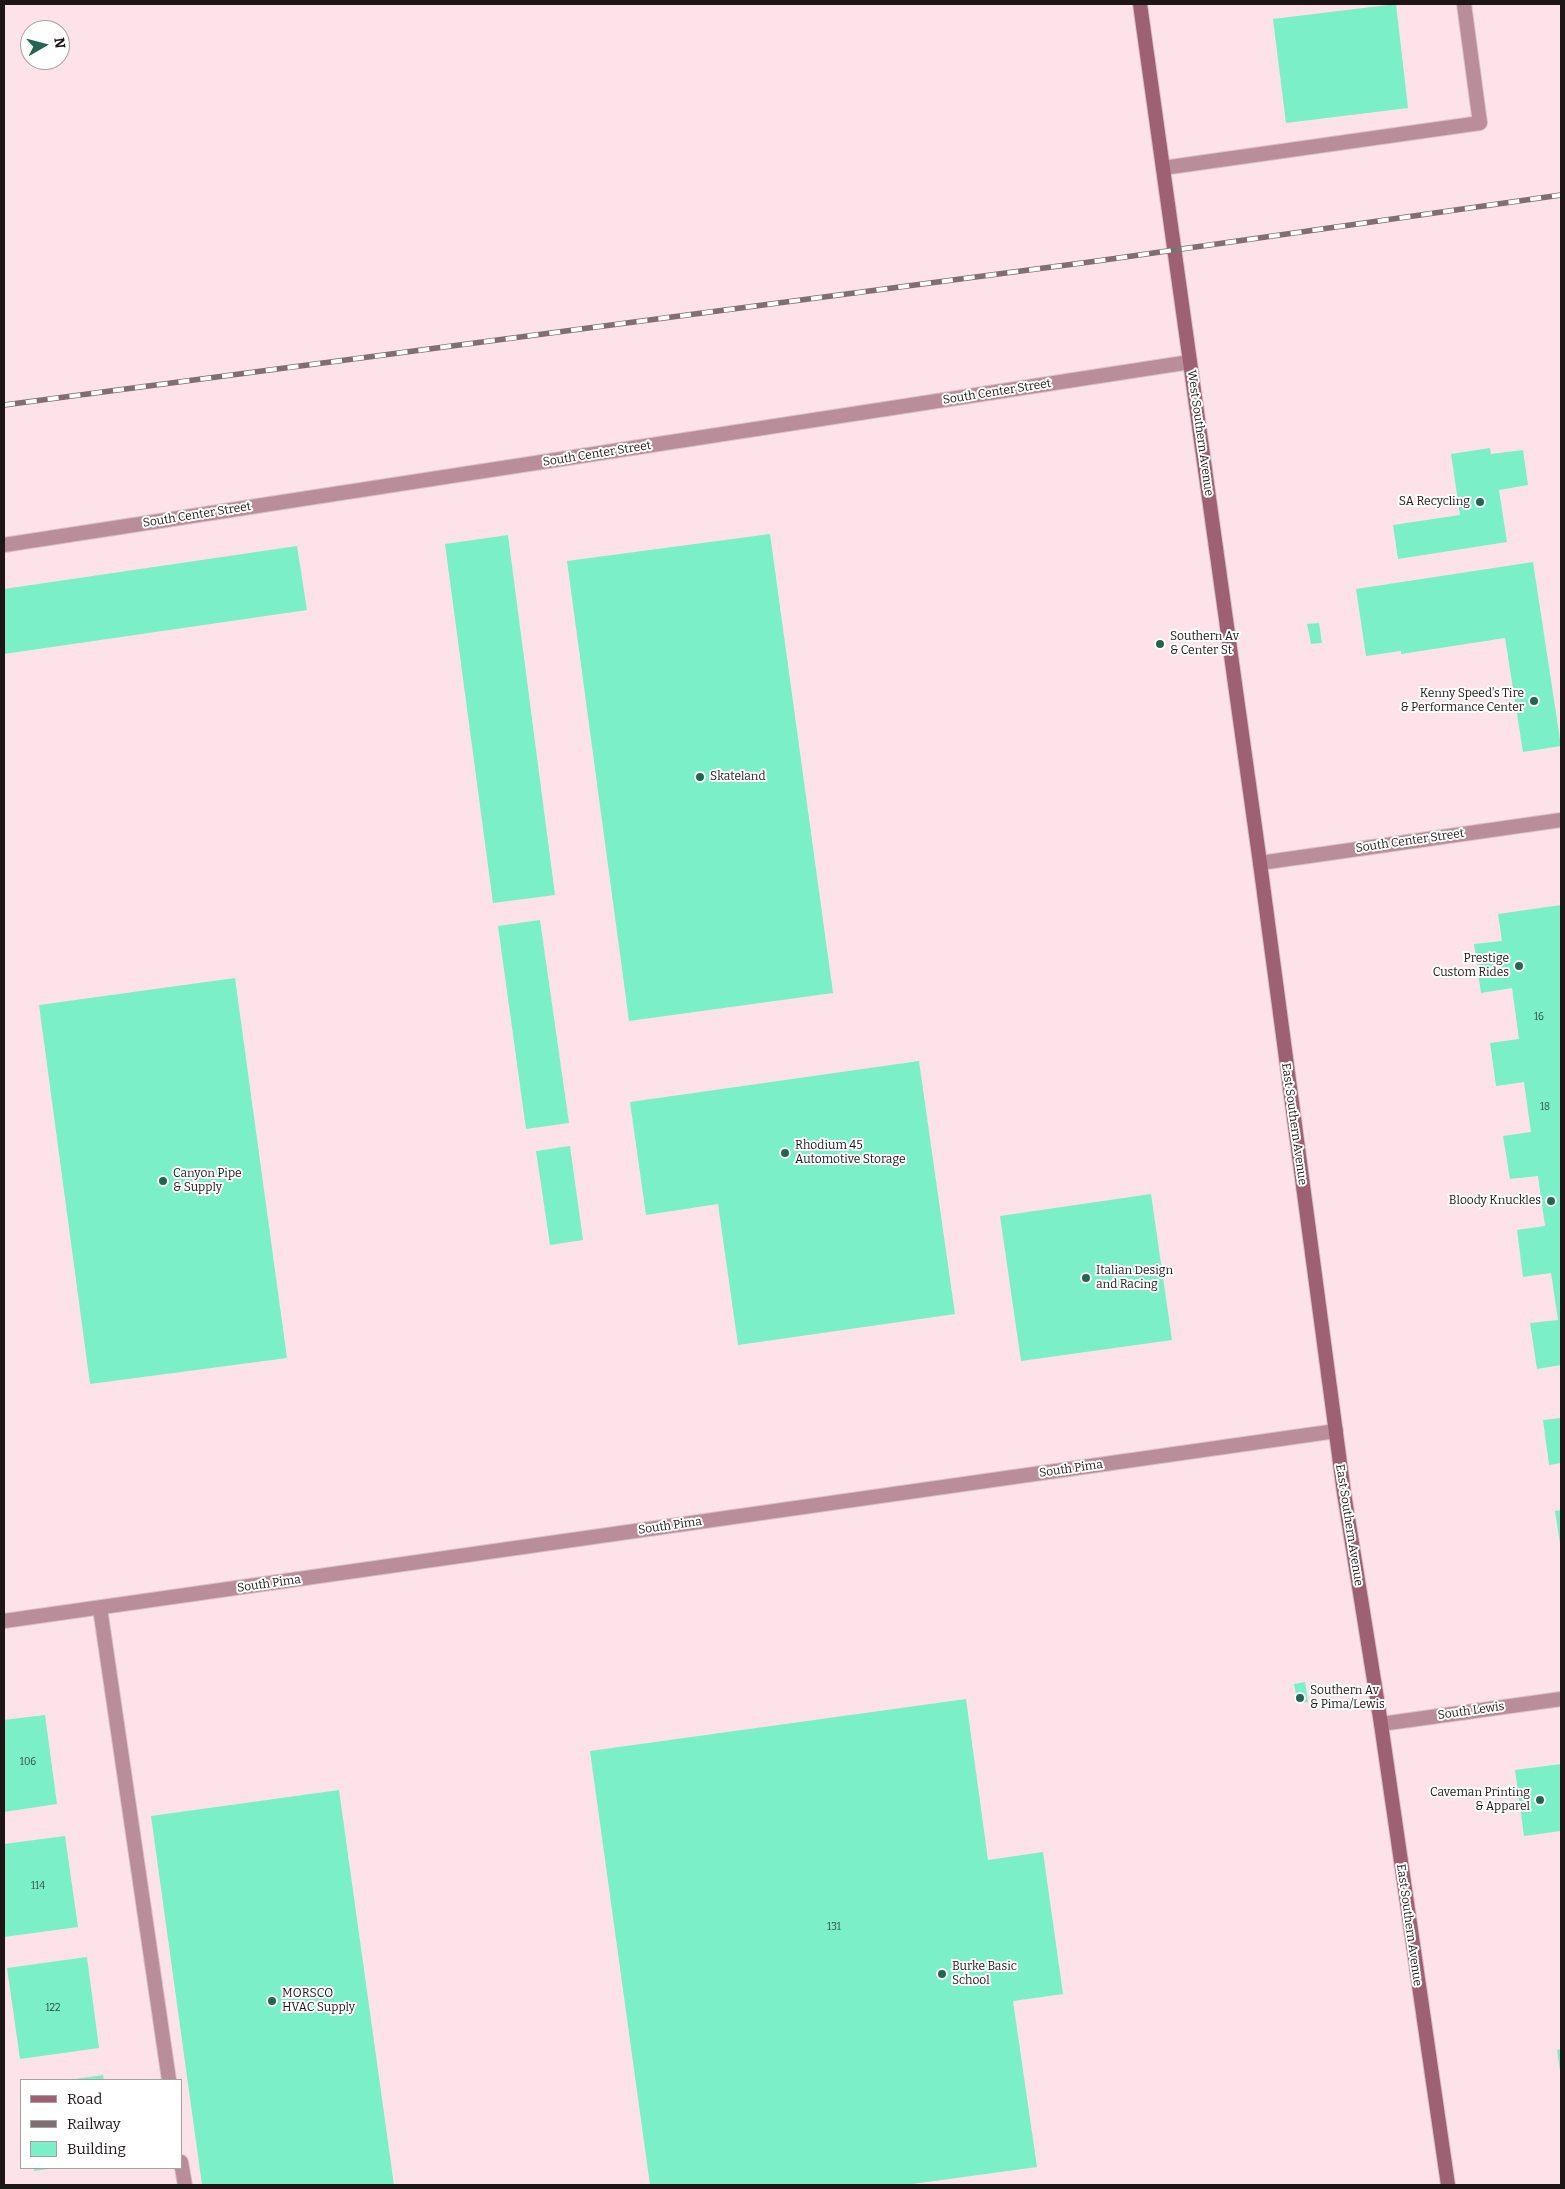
<!DOCTYPE html>
<style>
body{margin:0}
#map{position:relative;width:1565px;height:2189px;overflow:hidden;background:#fee2e9;font-family:Bitter,serif}
canvas{display:block}
.frame{position:absolute;inset:0;border:5px solid #1e1517;pointer-events:none}
.legend{position:absolute;left:20px;top:2079px;width:162px;height:90px;box-sizing:border-box;background:#fff;border:1px solid #a5a1a2;margin:0;padding:6px 9px;list-style:none;font-size:15px;color:#1e1517}
.legend li{display:flex;align-items:center;gap:10px;height:25px}
.legend b{width:25px;border:1px solid #a5a1a2}
.north{position:absolute;left:20px;top:20px;width:50px;height:50px;box-sizing:border-box;background:#fff;border:1px solid #a5a1a2;border-radius:50%;rotate:82deg;font-size:14px;font-weight:700;line-height:20px;text-align:center;color:#1e1517}
.north::after{content:'';display:block;margin:auto;width:18px;height:22px;background:#256450;clip-path:polygon(50% 0,100% 100%,50% 72%,0 100%)}
</style>
<div id="map">
<canvas width="1565" height="2189"></canvas>
<div class="frame"></div>
<ul class="legend">
<li><b style="height:6px;background:#9e6174"></b>Road</li>
<li><b style="height:6px;background:#7f6e72"></b>Railway</li>
<li><b style="height:14px;background:#7befc8"></b>Building</li>
</ul>
<div class="north">N</div>
</div>
<script>
const g = document.querySelector('canvas').getContext('2d');
g.lineJoin = 'round';
function fillPath(path, color) {
  g.fillStyle = color;
  g.fill(path, 'evenodd');
}
function poly(rows) {
  const path = new Path2D();
  for (const r of rows) {
    path.moveTo(r[0], r[1]);
    for (let i = 2; i < r.length; i += 2) path.lineTo(r[i], r[i + 1]);
  }
  return path;
}
function strokePath(path, color, width, dash) {
  g.strokeStyle = color;
  g.lineWidth = width;
  g.lineCap = dash ? 'butt' : 'round';
  g.setLineDash(dash || []);
  g.stroke(path);
}
function drawText(font, color, halo, rows, align = 'center') {
  g.font = font + ' Bitter,serif';
  g.lineWidth = 4;
  g.setLineDash([]);
  g.textBaseline = 'middle';
  g.strokeStyle = halo;
  g.fillStyle = color;
  for (const [text, x, y, turn = 0] of rows) {
    g.save();
    g.translate(x, y);
    g.rotate((+turn || 0) * Math.PI / 180);
    g.textAlign = isNaN(turn) ? turn : align;
    if (halo) g.strokeText(text, 0, 0);
    g.fillText(text, 0, 0);
    g.restore();
  }
}
const building = poly([
 [1396,4,1408,108,1286,123,1273,19],
 [1490,448,1491,454,1523,450,1528,485,1499,490,1507,542,1398,559,1393,525,1460,515,1451,454],
 [770,534,833,993,629,1021,567,561],
 [508,535,555,895,493,903,445,544],
 [297,546,307,610,4,654,4,589],
 [1533,562,1561,746,1523,752,1505,638,1401,654,1401,651,1366,656,1356,589],
 [1319,623,1322,643,1311,644,1307,624],
 [1561,905,1561,1365,1537,1369,1530,1323,1558,1320,1551,1273,1523,1277,1517,1230,1545,1226,1538,1176,1510,1179,1503,1136,1531,1132,1524,1082,1496,1086,1490,1043,1519,1039,1512,988,1481,993,1474,944,1502,941,1498,914],
 [540,920,569,1123,526,1129,498,926],
 [235,978,287,1358,90,1384,39,1005],
 [919,1061,955,1314,738,1345,718,1204,646,1215,630,1102],
 [570,1146,583,1240,550,1245,536,1151],
 [1151,1194,1172,1340,1021,1361,1000,1216],
 [1561,1418,1561,1463,1549,1465,1543,1420],
 [1561,1510,1561,1544,1560,1544,1555,1511],
 [1305,1682,1308,1702,1298,1704,1294,1684],
 [966,1699,988,1860,1043,1852,1063,1994,1013,2001,1037,2167,905,2185,650,2185,590,1751],
 [45,1715,57,1804,4,1812,4,1720],
 [1561,1764,1561,1831,1524,1836,1515,1770],
 [339,1790,394,2185,202,2185,151,1816],
 [65,1836,78,1927,4,1937,4,1844],
 [87,1957,99,2048,20,2059,7,1968],
 [1561,2049,1561,2071,1560,2071,1557,2050],
 [103,2075,104,2080,76,2080,75,2079],
 [34,2168,48,2168,48,2169,34,2171]
]);
const service = poly([
 [1163,168,1480,123,1464,4],
 [100,1608,169,2080],
 [181,2162,185,2185]
]);
const minor = poly([
 [4,545,1190,362],
 [1260,863,1561,820],
 [4,1621,1336,1431],
 [1381,1724,1561,1699]
]);
const secondary = poly([
 [1140,4,1260,863,1344,1493,1381,1724,1448,2185]
]);
const rail = poly([
 [4,405,1097,261,1561,195]
]);
const markers = [
 [1480,502,5,"#256450"],
 [1160,644,5,"#256450"],
 [1534,701,5,"#256450"],
 [700,777,5,"#256450"],
 [1519,966,5,"#256450"],
 [785,1153,5,"#256450"],
 [163,1181,5,"#256450"],
 [1551,1201,5,"#256450"],
 [1086,1278,5,"#256450"],
 [1300,1698,5,"#256450"],
 [1540,1800,5,"#256450"],
 [942,1974,5,"#256450"],
 [272,2001,5,"#256450"]
];
const numberNames = [
 ["16",1539,1017],
 ["18",1545,1107],
 ["106",28,1762],
 ["114",38,1886],
 ["131",834,1927],
 ["122",53,2008]
];
const streetNames = [
 ["South Center Street",997,392,-9],
 ["West Southern Avenue",1200,433,82],
 ["South Center Street",597,454,-9],
 ["South Center Street",197,515,-9],
 ["South Center Street",1410,841,-8],
 ["East Southern Avenue",1294,1124,82],
 ["South Pima",1071,1469,-8],
 ["East Southern Avenue",1349,1525,81],
 ["South Pima",670,1526,-8],
 ["South Pima",269,1584,-8],
 ["South Lewis",1471,1711,-8],
 ["East Southern Avenue",1409,1925,82]
];
const poiNames = [
 ["SA Recycling",1470,502,"right"],
 ["Southern Av",1170,637],
 ["& Center St",1170,651],
 ["Kenny Speed's Tire",1524,694,"right"],
 ["& Performance Center",1524,708,"right"],
 ["Skateland",710,777],
 ["Prestige",1509,959,"right"],
 ["Custom Rides",1509,973,"right"],
 ["Rhodium 45",795,1146],
 ["Automotive Storage",795,1160],
 ["Canyon Pipe",173,1174],
 ["& Supply",173,1188],
 ["Bloody Knuckles",1541,1201,"right"],
 ["Italian Design",1096,1271],
 ["and Racing",1096,1285],
 ["Southern Av",1310,1691],
 ["& Pima/Lewis",1310,1705],
 ["Caveman Printing",1530,1793,"right"],
 ["& Apparel",1530,1807,"right"],
 ["Burke Basic",952,1967],
 ["School",952,1981],
 ["MORSCO",282,1994],
 ["HVAC Supply",282,2008]
];
fillPath(building, '#7befc8');
strokePath(service, '#dac1c7', 16);
strokePath(minor, '#dac1c7', 16);
strokePath(secondary, '#dac1c7', 16);
strokePath(service, '#b98e9a', 14);
strokePath(minor, '#b98e9a', 14);
strokePath(secondary, '#9e6174', 14);
strokePath(rail, '#7f6e72', 5.5);
strokePath(rail, '#fff', 4, [11]);
for (const [x, y, r, color] of markers) {
  const dot = new Path2D();
  dot.arc(x, y, r, 0, 2 * Math.PI);
  g.fillStyle = color;
  g.fill(dot);
  strokePath(dot, '#fff', 2);
}
drawText('10px', '#354c43', null, numberNames);
drawText('12px', '#1e1517', '#fff', streetNames);
drawText('12px', '#1e1517', '#fff', poiNames, 'left');
</script>
